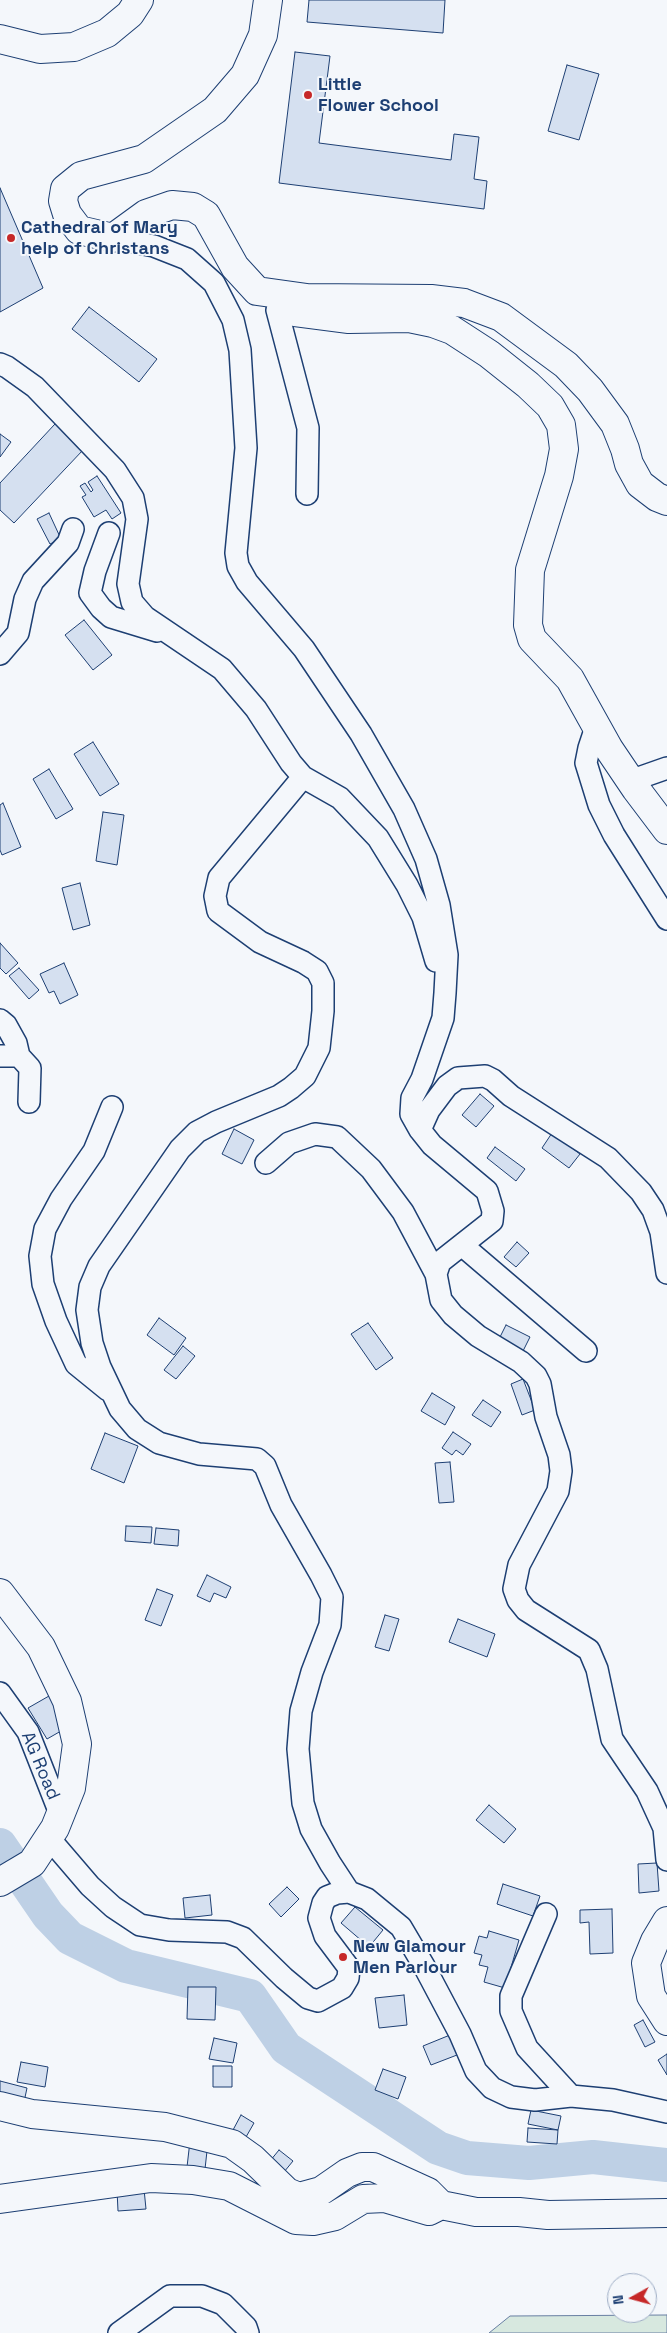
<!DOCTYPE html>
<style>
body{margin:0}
#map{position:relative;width:667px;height:2333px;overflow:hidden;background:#f4f7fb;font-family:"Space Grotesk",sans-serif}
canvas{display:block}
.north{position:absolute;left:607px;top:2273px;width:50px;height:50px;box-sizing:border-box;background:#f4f7fb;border:1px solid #9eadc5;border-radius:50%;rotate:263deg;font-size:14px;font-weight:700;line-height:20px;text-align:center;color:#1d3f73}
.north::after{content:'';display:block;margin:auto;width:18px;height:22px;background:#c62828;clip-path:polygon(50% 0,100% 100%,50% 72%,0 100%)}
</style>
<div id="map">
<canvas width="667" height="2333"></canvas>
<div class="north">N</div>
</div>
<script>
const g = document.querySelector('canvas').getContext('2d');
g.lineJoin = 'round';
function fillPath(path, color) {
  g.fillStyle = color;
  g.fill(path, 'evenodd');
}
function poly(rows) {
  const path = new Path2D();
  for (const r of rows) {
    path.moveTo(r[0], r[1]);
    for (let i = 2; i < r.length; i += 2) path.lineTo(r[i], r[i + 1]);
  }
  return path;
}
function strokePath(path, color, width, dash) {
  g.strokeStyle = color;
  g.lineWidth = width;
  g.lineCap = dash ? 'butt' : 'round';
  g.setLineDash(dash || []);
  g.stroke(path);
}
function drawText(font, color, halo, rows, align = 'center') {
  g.font = font + ' "Space Grotesk",sans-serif';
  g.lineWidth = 4;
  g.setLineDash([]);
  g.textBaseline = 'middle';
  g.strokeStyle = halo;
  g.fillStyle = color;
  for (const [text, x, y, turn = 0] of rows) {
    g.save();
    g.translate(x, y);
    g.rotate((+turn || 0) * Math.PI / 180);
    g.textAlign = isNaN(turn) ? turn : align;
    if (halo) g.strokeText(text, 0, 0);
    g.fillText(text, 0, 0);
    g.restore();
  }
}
const green = poly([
 [667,2315,667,2333,489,2333,510,2316,667,2315]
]);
const river = poly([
 [0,1845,48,1915,70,1938,126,1966,250,1996,286,2048,438,2148,467,2158,529,2163,593,2157,667,2165]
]);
const building = poly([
 [309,0,445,0,443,33,307,22,309,0],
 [295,52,330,56,319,143,451,160,454,134,479,137,474,179,487,181,484,209,279,183,295,52],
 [567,65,599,74,579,140,548,131,567,65],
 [0,188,43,288,0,312,0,188],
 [89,307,157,359,139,382,72,329,89,307],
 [55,424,83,450,14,523,0,510,0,483,55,424],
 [0,434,11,442,0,457,0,434],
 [97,476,121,513,112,519,106,510,94,517,82,497,86,495,80,486,85,483,91,492,93,490,88,482,97,476],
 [49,513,61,539,50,544,37,519,49,513],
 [84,620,112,655,93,670,65,635,84,620],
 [93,742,119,784,100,796,74,754,93,742],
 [49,769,73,809,56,819,33,779,49,769],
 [3,803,21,847,2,855,0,850,0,805,3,803],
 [103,812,124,815,117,865,96,861,103,812],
 [80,883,90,925,73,930,62,888,80,883],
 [0,943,18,963,6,974,0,968,0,943],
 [64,963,78,995,60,1004,54,991,49,993,40,974,64,963],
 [19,968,39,990,29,999,9,976,19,968],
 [480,1094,494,1106,476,1127,462,1115,480,1094],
 [234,1129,254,1140,242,1164,222,1154,234,1129],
 [552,1133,580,1154,569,1168,542,1148,552,1133],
 [495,1147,525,1169,516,1181,487,1158,495,1147],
 [517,1242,529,1253,516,1267,504,1257,517,1242],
 [159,1318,186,1338,174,1355,147,1335,159,1318],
 [368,1323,393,1358,376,1370,351,1334,368,1323],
 [506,1325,530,1337,523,1351,499,1339,506,1325],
 [183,1346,195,1356,176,1379,164,1370,183,1346],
 [523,1379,535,1410,522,1415,511,1384,523,1379],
 [432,1393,455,1407,445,1425,421,1411,432,1393],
 [483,1400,501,1412,491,1427,472,1415,483,1400],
 [453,1432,471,1444,463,1455,456,1450,452,1455,442,1448,453,1432],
 [105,1433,138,1446,124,1483,91,1469,105,1433],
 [450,1462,454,1502,439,1503,435,1463,450,1462],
 [126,1526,152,1527,151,1543,125,1541,126,1526],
 [156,1528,179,1530,178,1546,154,1544,156,1528],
 [207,1575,231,1587,226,1598,214,1593,210,1602,197,1596,207,1575],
 [157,1589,173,1595,161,1626,145,1620,157,1589],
 [385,1615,399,1619,389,1651,375,1647,385,1615],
 [458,1619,495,1634,487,1657,449,1642,458,1619],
 [49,1696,68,1727,47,1739,28,1708,49,1696],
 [489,1805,516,1829,504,1843,476,1820,489,1805],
 [657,1863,659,1891,639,1893,638,1864,657,1863],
 [503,1884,540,1896,533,1916,497,1904,503,1884],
 [287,1887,299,1899,281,1917,269,1904,287,1887],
 [210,1895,212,1915,185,1918,183,1898,210,1895],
 [355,1907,383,1930,369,1947,341,1923,355,1907],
 [612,1909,613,1953,590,1954,589,1922,580,1923,580,1910,612,1909],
 [489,1931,519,1940,505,1988,484,1982,488,1967,479,1965,482,1955,474,1953,479,1936,487,1938,489,1931],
 [188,1987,216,1987,215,2020,187,2019,188,1987],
 [404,1995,407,2025,379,2028,375,1998,404,1995],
 [643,2020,655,2042,645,2047,634,2025,643,2020],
 [450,2035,457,2055,431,2065,423,2046,450,2035],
 [214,2038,237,2043,233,2063,209,2059,214,2038],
 [667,2054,667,2075,658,2060,667,2054],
 [21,2062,48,2067,45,2087,17,2082,21,2062],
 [213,2066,232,2066,232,2087,213,2087,213,2066],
 [383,2069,406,2077,398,2099,375,2090,383,2069],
 [0,2081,27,2088,24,2102,0,2096,0,2081],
 [531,2110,561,2116,558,2130,528,2124,531,2110],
 [241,2115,254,2123,246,2137,233,2130,241,2115],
 [528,2128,558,2130,557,2144,527,2142,528,2128],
 [190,2141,208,2142,205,2169,187,2167,190,2141],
 [279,2150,293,2161,284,2172,270,2161,279,2150],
 [144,2189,146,2209,118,2211,117,2190,144,2189]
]);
const minor = poly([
 [113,238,154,246,187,259,214,283,233,320,240,350,246,448,236,553,238,566,247,582,304,649,361,734,404,809,426,859,439,905,447,955,445,993,443,1018,422,1079,412,1098,411,1114,420,1130,432,1145,487,1191,493,1211,492,1221,440,1262,436,1274,441,1300,453,1315,478,1336,521,1362,536,1376,540,1384,546,1417,559,1455,561,1471,558,1491,519,1565,514,1589,518,1600,526,1610,589,1650,597,1669,612,1739,647,1791,664,1828,667,1860],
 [277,310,308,428,307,494],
 [0,364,7,367,35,387,115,470,133,498,137,519,128,584,132,602,145,617,222,669,256,709,291,763,303,777],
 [109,533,95,571,90,593,101,608,111,617,157,631],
 [0,654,18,633,25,599,33,581,68,543,73,529],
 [596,727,589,748,586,763,599,805,614,835,667,919],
 [630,781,667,768],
 [0,1020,6,1025,16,1043,19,1056],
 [0,1056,19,1056,30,1068,29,1102],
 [420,1130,429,1110,447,1086,458,1078,485,1076,493,1080,511,1096,608,1158,641,1192,653,1210,661,1232,667,1273],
 [266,1163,289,1143,315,1134,337,1137,371,1169,403,1212,436,1274],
 [463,1246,586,1351],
 [108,1390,76,1364,56,1321,43,1284,40,1256,45,1229,61,1199,94,1151,112,1107],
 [0,1693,28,1732,61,1816],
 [48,1837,90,1886,113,1907,140,1925,169,1930,227,1932,243,1938,284,1978,308,1998,318,2001,342,1988,348,1978,349,1968,325,1936,319,1918,323,1903,327,1897,337,1893,349,1892,367,1899,401,1927,424,1966,460,2034,476,2071,492,2088,511,2097,535,2100,571,2096,613,2100,667,2112],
 [349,1892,330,1863,311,1829,303,1803,298,1749,301,1711,312,1672,330,1625,332,1597,321,1575,281,1505,265,1466,257,1459,199,1454,159,1443,137,1429,120,1409,100,1367,92,1343,87,1310,90,1287,99,1266,180,1149,197,1132,216,1122,279,1096,291,1088,305,1076,319,1048,323,1011,323,983,317,971,303,962,260,942,218,911,215,896,219,878,303,777,340,798,378,838,407,885,423,917,436,961],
 [546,1914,511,1996,511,2011,527,2048,571,2096],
 [119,2333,170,2296,202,2296,223,2304,246,2327,248,2333]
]);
const major = poly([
 [268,0,263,35,245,75,215,110,144,159,81,176,65,189,63,201,67,214,79,230,113,238,146,214,172,205,193,207,206,215,235,267,257,291,307,298,431,299,464,303,501,317,566,365,590,390,615,424,625,449,629,464,640,484,657,497,667,501],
 [0,39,40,49,74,47,107,33,130,14,139,0],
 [295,312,349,319,409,318,433,323,452,330,489,354,528,385,550,406,561,425,564,449,559,476,530,570,528,625,532,639,570,679,609,749,636,789,667,830],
 [667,1921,655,1941,646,1963,651,1996,667,2021],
 [0,2106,32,2114,165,2127,232,2144,253,2159,287,2192,299,2197,321,2191,347,2173,362,2167,373,2167,428,2192,441,2205],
 [0,2199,151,2178,193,2180,229,2186,296,2220,313,2221,335,2216,363,2199,385,2198,429,2211,441,2205,476,2212,519,2212,548,2215,667,2213]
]);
const highway = poly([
 [0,1593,41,1647,67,1701,77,1744,71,1788,55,1828,32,1863,0,1882]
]);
const markers = [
 [308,95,5,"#c62828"],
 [11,238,5,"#c62828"],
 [343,1957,5,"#c62828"]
];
const poiNames = [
 ["Little",318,85],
 ["Flower School",318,106],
 ["Cathedral of Mary",21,228],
 ["help of Christans",21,249],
 ["New Glamour",353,1947],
 ["Men Parlour",353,1968]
];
const streetNames = [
 ["AG Road",40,1766,67]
];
fillPath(green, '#d7e8df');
strokePath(green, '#687fa3', 1);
strokePath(river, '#bed0e5', 34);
fillPath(building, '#d5e0f0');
strokePath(building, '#1d3f73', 1);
strokePath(minor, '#1d3f73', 24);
strokePath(major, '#1d3f73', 30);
strokePath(highway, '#1d3f73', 30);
strokePath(minor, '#f4f7fb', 21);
strokePath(major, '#f4f7fb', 28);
strokePath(highway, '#f4f7fb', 28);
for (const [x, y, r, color] of markers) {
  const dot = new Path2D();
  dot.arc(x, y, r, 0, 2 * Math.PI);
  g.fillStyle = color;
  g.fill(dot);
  strokePath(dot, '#f4f7fb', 2);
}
drawText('bold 18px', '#1d3f73', '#f4f7fb', poiNames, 'left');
drawText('18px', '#1d3f73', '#f4f7fb', streetNames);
</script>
